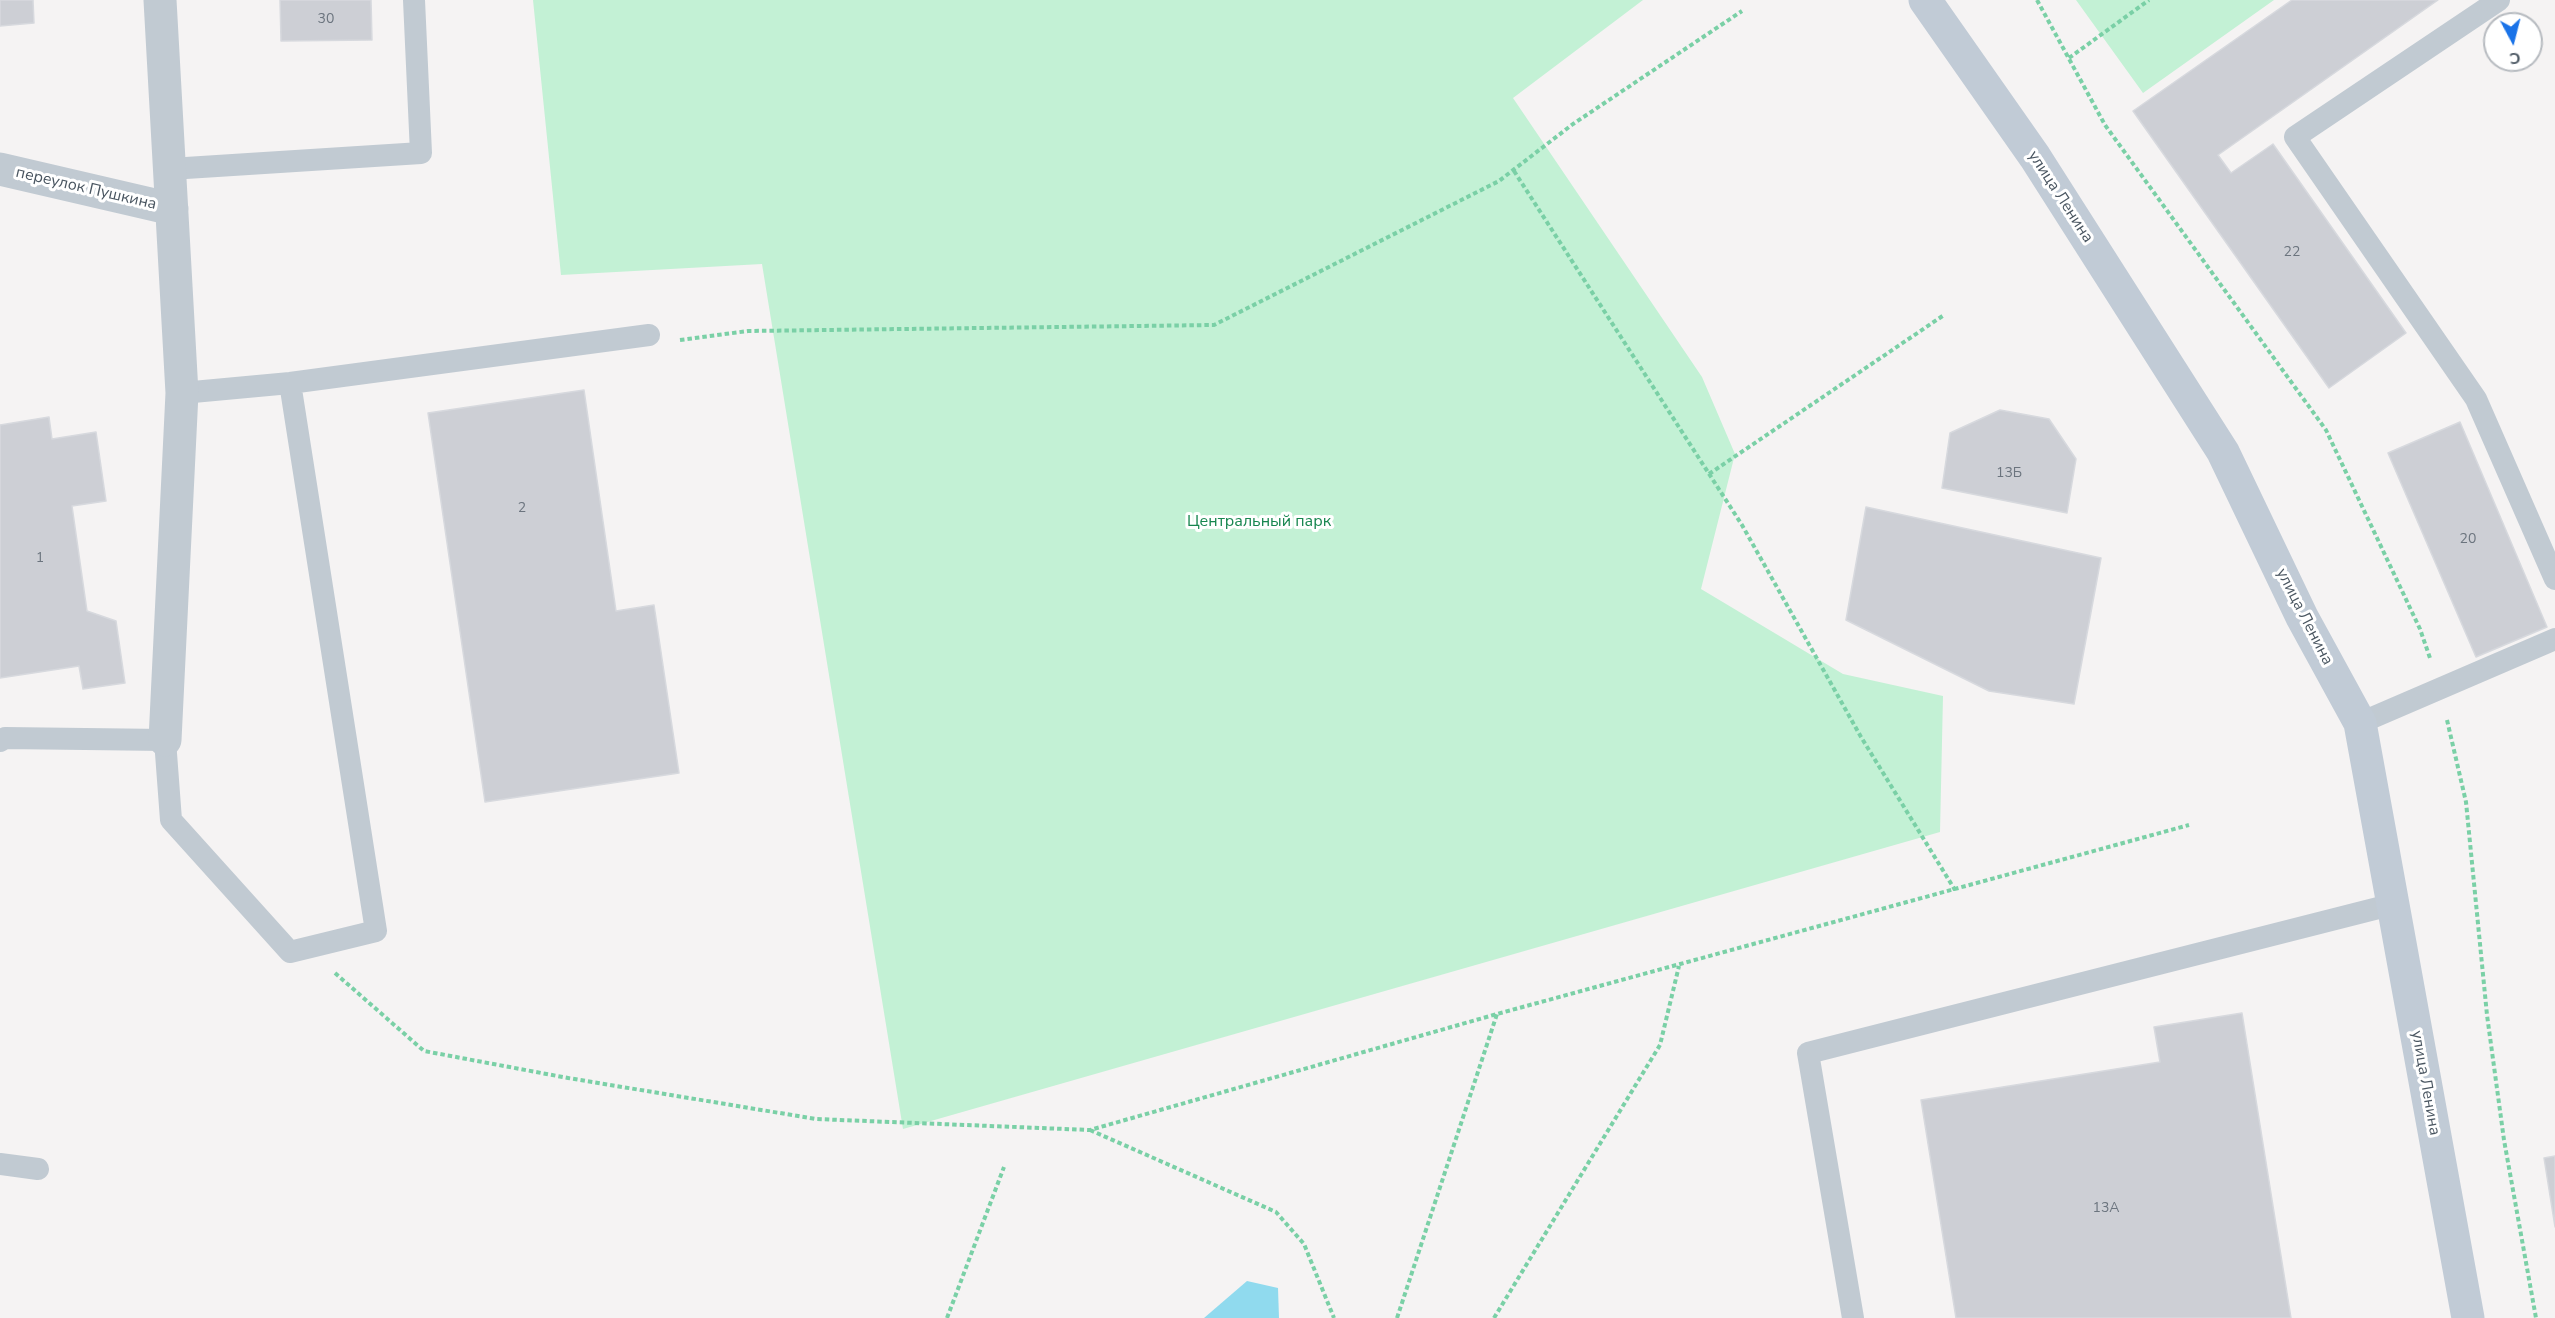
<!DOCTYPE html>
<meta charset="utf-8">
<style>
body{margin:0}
#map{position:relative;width:2555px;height:1318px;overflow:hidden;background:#f5f3f3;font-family:"Nunito Sans",sans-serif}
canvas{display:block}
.north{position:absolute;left:2483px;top:12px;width:60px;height:60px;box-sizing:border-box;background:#fff;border:2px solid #b7bbc0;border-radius:50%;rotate:173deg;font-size:16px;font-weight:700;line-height:24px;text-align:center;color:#4a5661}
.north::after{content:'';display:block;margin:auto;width:21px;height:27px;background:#1a73e8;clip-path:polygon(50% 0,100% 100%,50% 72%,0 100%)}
</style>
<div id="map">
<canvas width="2555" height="1318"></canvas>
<div class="north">С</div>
</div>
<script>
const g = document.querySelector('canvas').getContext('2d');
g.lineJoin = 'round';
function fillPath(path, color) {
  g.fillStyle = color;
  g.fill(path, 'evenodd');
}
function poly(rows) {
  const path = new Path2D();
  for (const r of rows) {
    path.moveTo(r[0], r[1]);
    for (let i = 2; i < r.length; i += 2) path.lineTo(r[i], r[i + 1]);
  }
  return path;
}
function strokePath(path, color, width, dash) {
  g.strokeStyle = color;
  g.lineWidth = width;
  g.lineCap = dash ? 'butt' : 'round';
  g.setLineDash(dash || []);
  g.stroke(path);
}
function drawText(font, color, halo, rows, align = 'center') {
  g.font = font + ' "Nunito Sans",sans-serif';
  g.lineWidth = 6;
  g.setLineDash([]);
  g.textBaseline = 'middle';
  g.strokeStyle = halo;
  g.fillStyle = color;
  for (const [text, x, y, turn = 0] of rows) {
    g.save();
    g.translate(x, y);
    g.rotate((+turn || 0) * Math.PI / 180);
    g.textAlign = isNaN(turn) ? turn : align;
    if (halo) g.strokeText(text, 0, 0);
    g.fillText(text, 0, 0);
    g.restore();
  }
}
const green = poly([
 [533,0,1643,0,1513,98,1702,377,1735,454,1701,589,1843,674,1943,696,1940,832,903,1129,762,264,561,275],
 [2076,0,2274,0,2143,93]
]);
const water = poly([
 [1247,1281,1278,1288,1279,1318,1204,1318]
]);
const building = poly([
 [0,0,33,0,34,23,0,26,0,0],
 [280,0,371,0,372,40,281,41,280,0],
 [2292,0,2438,0,2218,155,2231,173,2273,144,2406,333,2329,388,2133,111,2292,0],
 [584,390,616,611,654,605,679,773,485,802,428,413,584,390],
 [2000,410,2049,419,2076,459,2067,513,1942,488,1950,433,2000,410],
 [49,417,52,439,96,432,106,501,72,506,87,611,116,621,125,683,83,689,79,666,0,678,0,425,49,417],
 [2460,422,2547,627,2476,657,2388,453,2460,422],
 [1866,507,2101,558,2074,704,1989,691,1846,620,1866,507],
 [2242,1013,2291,1318,1956,1318,1921,1100,2160,1062,2154,1027,2242,1013],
 [2555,1156,2555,1227,2544,1158,2555,1156]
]);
const path = poly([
 [2037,0,2105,125,2326,430,2420,629,2430,658],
 [2069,58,2149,0],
 [1514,171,1742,525,1861,737,1955,890],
 [680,340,748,331,1214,325,1499,181,1573,124,1742,11],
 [1709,474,1944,315],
 [2447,720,2466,802,2487,1015,2504,1140,2536,1318],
 [335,973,424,1051,568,1078,816,1119,1090,1130,1497,1014,2189,825],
 [1090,1130,1276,1212,1304,1244,1334,1318],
 [947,1318,1004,1167],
 [1397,1318,1497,1014],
 [1494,1318,1660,1045,1679,966]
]);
const service = poly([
 [2499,0,2295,137,2476,399,2555,579],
 [170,169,421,153,414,0],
 [182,393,290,383,649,335],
 [2360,723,2555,639],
 [0,741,5,738,165,740,171,820,290,952,376,931,290,383],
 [0,1164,38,1169],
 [1853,1318,1808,1053,2394,904]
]);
const minor = poly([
 [160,0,182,393,165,740],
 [0,169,172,209]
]);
const secondary = poly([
 [1925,0,2035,157,2223,452,2302,617,2360,723,2468,1318]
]);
const numberNames = [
 ["30",326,20],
 ["22",2292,253],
 ["13Б",2009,474],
 ["2",522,509],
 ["20",2468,540],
 ["1",40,559],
 ["13А",2106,1209]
];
const streetNames = [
 ["переулок Пушкина",86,189,13],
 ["улица Ленина",2060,197,57],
 ["улица Ленина",2304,617,63],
 ["улица Ленина",2425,1083,80]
];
const parkNames = [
 ["Центральный парк",1259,522]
];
fillPath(green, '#c3f1d5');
fillPath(water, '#90daee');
fillPath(building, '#cdcfd5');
strokePath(building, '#d7d9de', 1.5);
strokePath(path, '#7ad0a6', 4, [4.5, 3]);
strokePath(service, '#c1cad2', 22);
strokePath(minor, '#c1cad2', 33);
strokePath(secondary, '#c1cbd6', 33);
drawText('14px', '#6b747e', null, numberNames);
drawText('16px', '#4a5661', '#fff', streetNames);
drawText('16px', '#17864f', '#fff', parkNames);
</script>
